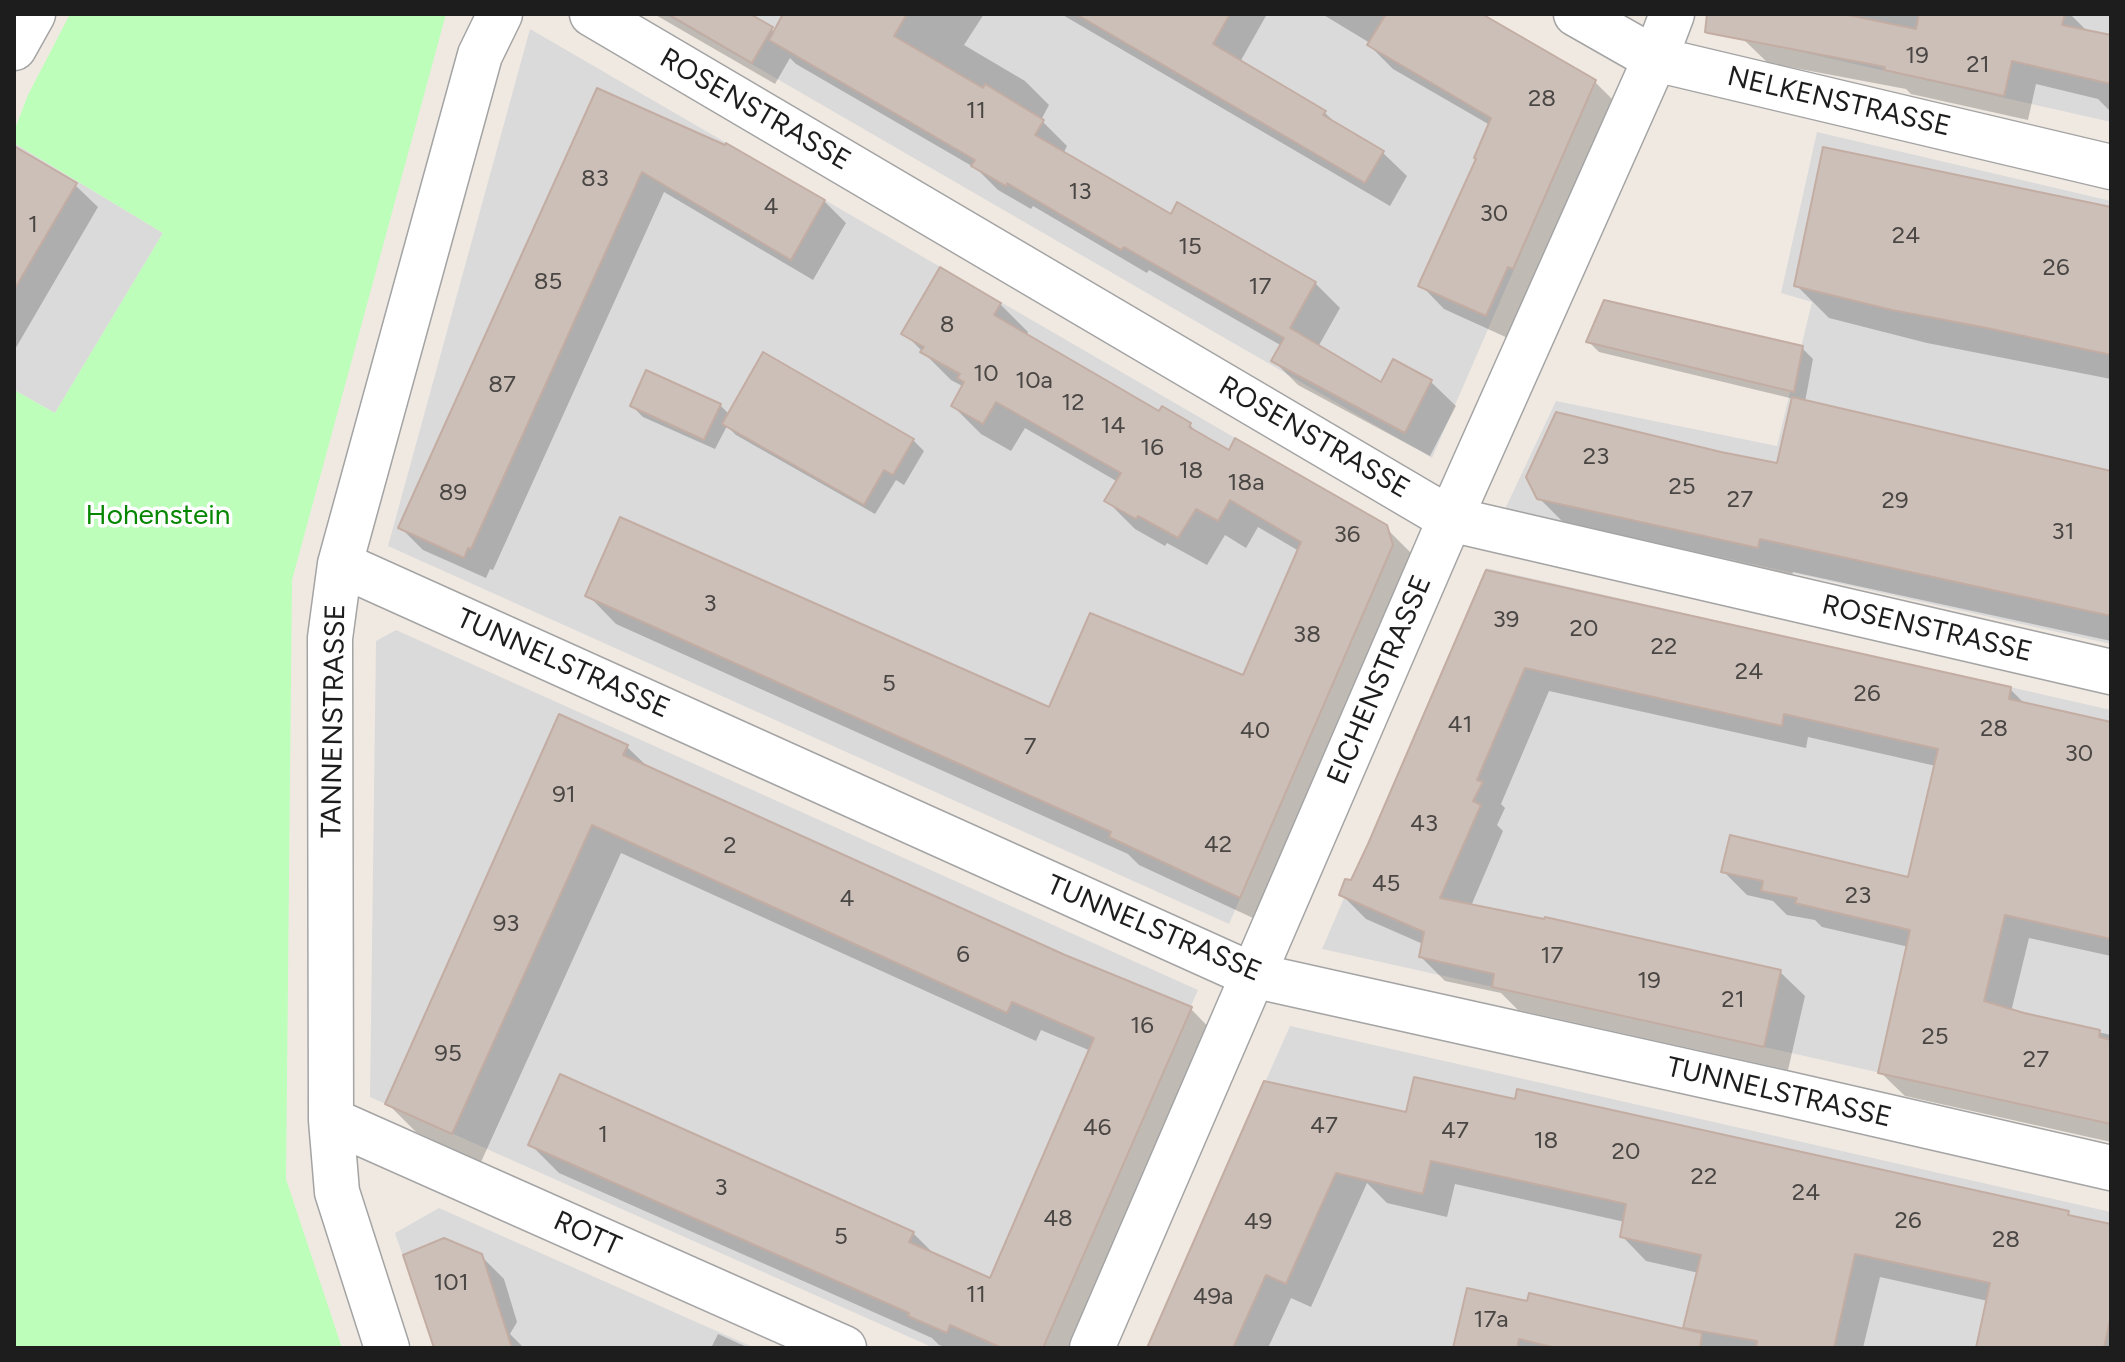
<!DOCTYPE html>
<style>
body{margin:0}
#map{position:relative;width:2125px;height:1362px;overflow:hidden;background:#f0e9e2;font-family:Figtree,sans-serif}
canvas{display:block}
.frame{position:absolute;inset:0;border:16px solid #1d1d1d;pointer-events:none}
</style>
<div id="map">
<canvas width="2125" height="1362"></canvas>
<div class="frame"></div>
</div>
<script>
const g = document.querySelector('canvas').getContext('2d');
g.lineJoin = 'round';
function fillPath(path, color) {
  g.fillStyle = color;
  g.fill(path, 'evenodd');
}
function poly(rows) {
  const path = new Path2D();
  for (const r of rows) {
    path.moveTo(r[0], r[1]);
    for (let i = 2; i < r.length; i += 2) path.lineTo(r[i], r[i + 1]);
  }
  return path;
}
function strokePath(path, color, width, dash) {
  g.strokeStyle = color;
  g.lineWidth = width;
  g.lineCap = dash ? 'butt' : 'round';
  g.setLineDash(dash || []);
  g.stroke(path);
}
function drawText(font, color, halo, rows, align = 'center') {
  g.font = font + ' Figtree,sans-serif';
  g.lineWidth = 7;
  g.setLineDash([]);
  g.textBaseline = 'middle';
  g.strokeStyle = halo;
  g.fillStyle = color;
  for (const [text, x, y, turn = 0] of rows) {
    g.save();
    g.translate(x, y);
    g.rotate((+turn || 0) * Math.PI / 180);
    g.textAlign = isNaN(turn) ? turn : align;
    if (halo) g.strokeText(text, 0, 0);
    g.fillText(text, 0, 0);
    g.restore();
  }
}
const residential = poly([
 [665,14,1482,14,1596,81,1432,458],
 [1728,14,2111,14,2111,122,1735,37],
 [530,29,1387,526,1393,545,1229,924,388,546],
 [1817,132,2111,201,2111,644,1505,509,1556,401,1777,446,1812,302,1781,293],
 [14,143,163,233,55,413,14,390],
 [1486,568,2111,710,2111,1124,1322,949],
 [396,630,1198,990,1043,1348,934,1348,370,1097,376,641],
 [1290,1026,2111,1212,2111,1348,1147,1348],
 [439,1208,755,1348,434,1348,395,1233]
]);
const park = poly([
 [70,14,446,14,292,580,286,1179,342,1348,14,1348,14,390,55,413,163,233,14,143,14,131,28,95]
]);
const shadow = poly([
 [654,14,746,14,775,32,786,14,984,14,964,45,1025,81,1049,105,1041,120,1067,146,1063,154,1171,217,1315,283,1340,308,1318,347,1381,385,1431,382,1456,406,1430,456,1298,385,1274,361,1282,346,1149,270,1147,273,1033,206,1031,209,998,190,977,169,796,64,790,58,775,84],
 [1061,14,1267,14,1240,62,1325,113,1340,127,1383,153,1407,176,1390,206],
 [1322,14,1479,14,1595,82,1619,106,1510,339,1444,309,1421,285,1478,159,1490,125,1393,69,1369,45,1370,43],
 [1749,14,2070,14,2088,32,2111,37,2111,112,2098,99,2036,84,2028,120,1911,94,1906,89,1768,63,1743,39],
 [598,91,824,201,846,223,813,280,664,192,493,570,490,569,486,578,423,550,401,528],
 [14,148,75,185,98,207,14,351],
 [2111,209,2111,379,1927,343,1829,318,1796,285],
 [1000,304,1028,332,1026,336,1160,413,1163,409,1190,425,1202,438,1385,527,1414,556,1268,925,1139,865,1128,854,616,624,588,595,1050,710,1244,678,1299,551,1258,527,1246,548,1225,535,1207,565,1167,543,1165,546,1135,529,1107,501,1118,482,1025,428,1011,451,981,434,953,406,964,387,951,380,904,333],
 [1588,341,1802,348,1813,359,1805,402,2111,474,2111,641,1793,572,1791,580,1573,532,1538,497,1720,454,1779,465,1794,399,1599,352],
 [720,405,730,415,913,440,924,451,904,485,896,480,875,514,736,435,727,426,715,449,643,417,632,406],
 [1487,572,2010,689,2025,704,2111,723,2111,956,2029,938,2011,1012,2111,1035,2111,1142,1905,1096,1880,1072,1909,947,1822,927,1815,920,1787,915,1773,901,1747,895,1723,871,1910,879,1936,766,1808,737,1806,748,1549,691,1501,804,1505,808,1497,825,1503,831,1471,906,1780,972,1805,996,1788,1070,1518,1010,1501,993,1445,981,1421,957,1423,944,1366,919,1342,895,1352,882],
 [627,747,650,769,1064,956,1191,1009,1219,1038,1084,1348,947,1348,939,1345,932,1338,559,1173,530,1144,913,1233,936,1256,991,1281,1091,1051,1041,1030,1036,1041,621,853,481,1162,416,1132,387,1103],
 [1265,1083,1408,1114,2068,1213,2073,1218,2111,1226,2111,1348,1982,1348,1988,1301,1880,1277,1863,1348,1455,1348,1468,1290,1685,1331,1699,1273,1646,1261,1622,1236,1625,1222,1455,1184,1447,1217,1387,1203,1367,1183,1311,1307,1291,1298,1268,1348,1149,1348],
 [481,1256,504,1279,517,1322,510,1334,524,1348,436,1348],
 [718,1334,749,1348,711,1348]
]);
const building = poly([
 [668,14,750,14,773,27,752,63,668,14],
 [783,14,907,14,894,36,983,88,985,84,1044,120,1035,135,1171,214,1177,202,1316,282,1290,328,1381,382,1393,359,1432,380,1405,433,1271,361,1284,338,1124,247,1121,250,1007,183,1006,186,971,166,975,160,769,40,783,14],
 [1076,14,1230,14,1213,44,1326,111,1323,115,1384,151,1365,183,1076,14],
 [1386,14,1482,14,1596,80,1513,269,1508,267,1486,316,1418,286,1476,159,1474,158,1491,118,1367,45,1386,14],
 [1707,14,1843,14,1916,29,1919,14,2065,14,2062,25,2111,35,2111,84,2012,61,2004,96,1884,70,1885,67,1708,33,1705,32,1707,14],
 [597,88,725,145,726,143,825,200,791,260,642,172,471,549,468,548,464,558,398,528,597,88],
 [14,146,77,183,14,290,14,146],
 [1823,147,2111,207,2111,355,1987,328,1892,310,1794,286,1823,147],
 [940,267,1001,303,994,315,1159,411,1162,406,1191,423,1189,427,1229,450,1235,438,1387,525,1393,545,1240,898,1109,837,1111,832,585,596,620,517,1049,707,1090,613,1243,675,1301,542,1230,500,1218,521,1196,509,1178,538,1138,516,1136,519,1104,501,1121,473,996,402,983,424,951,406,964,382,957,378,960,374,920,352,924,347,901,334,940,267],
 [1604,300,1803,346,1794,392,1586,342,1604,300],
 [763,352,914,439,893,475,884,470,864,505,722,424,763,352],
 [646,370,721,404,704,440,630,406,646,370],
 [1792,397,2111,471,2111,616,1760,539,1758,548,1537,499,1526,477,1556,412,1721,452,1777,463,1792,397],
 [1486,570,2011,687,2009,699,2111,722,2111,939,2005,915,1984,1001,2024,1013,2100,1030,2099,1037,2111,1040,2111,1124,1878,1073,1910,930,1795,903,1797,898,1761,891,1763,881,1721,872,1730,835,1908,877,1938,749,1784,714,1782,726,1525,668,1477,780,1483,782,1473,801,1481,805,1440,898,1544,919,1545,917,1781,970,1764,1047,1492,987,1494,974,1419,957,1424,932,1339,895,1345,879,1351,880,1368,844,1486,570],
 [559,714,628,745,623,755,1065,955,1192,1007,1043,1348,1002,1348,950,1325,947,1333,908,1316,909,1313,528,1145,560,1074,914,1232,909,1242,990,1278,1094,1038,1012,1002,1007,1013,592,825,452,1134,385,1104,559,714],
 [1414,1077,1515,1099,1517,1089,2069,1211,2068,1215,2111,1224,2111,1316,2104,1348,1976,1348,1990,1283,1855,1254,1834,1348,1756,1348,1757,1341,1683,1328,1701,1255,1620,1237,1626,1204,1431,1161,1423,1194,1336,1173,1286,1284,1266,1275,1233,1348,1147,1348,1264,1081,1406,1112,1414,1077],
 [444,1238,482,1254,512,1348,434,1348,403,1255,444,1238],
 [1467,1288,1527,1301,1529,1293,1702,1333,1700,1348,1556,1348,1519,1339,1517,1348,1453,1348,1467,1288]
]);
const street = poly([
 [592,14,1450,519,2111,672],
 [1576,14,1655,59,2111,167],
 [14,48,33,14],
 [340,564,1252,975,1788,1094,2111,1168],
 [331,1120,844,1348],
 [387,1348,337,1192,331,1120,330,638,340,564,480,55,500,14],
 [1092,1348,1450,519,1655,59,1672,14]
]);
const numberNames = [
 ["19",1917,56],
 ["21",1978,65],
 ["28",1542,99],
 ["11",976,111],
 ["83",595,179],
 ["13",1080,192],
 ["4",771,207],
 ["30",1494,214],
 ["1",33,225],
 ["24",1906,236],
 ["15",1190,247],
 ["26",2056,268],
 ["85",548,282],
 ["17",1260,287],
 ["8",947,325],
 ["10",986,374],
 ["10a",1034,381],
 ["87",502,385],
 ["12",1073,403],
 ["14",1113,426],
 ["16",1152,448],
 ["23",1596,457],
 ["18",1191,471],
 ["18a",1246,483],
 ["25",1682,487],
 ["89",453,493],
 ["27",1740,500],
 ["29",1895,501],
 ["31",2063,532],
 ["36",1347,535],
 ["3",710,604],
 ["39",1506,620],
 ["20",1584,629],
 ["38",1307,635],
 ["22",1664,647],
 ["24",1749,672],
 ["5",889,684],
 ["26",1867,694],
 ["41",1460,725],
 ["28",1994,729],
 ["40",1255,731],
 ["7",1030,747],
 ["30",2079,754],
 ["91",564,795],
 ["43",1424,824],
 ["42",1218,845],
 ["2",730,846],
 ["45",1386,884],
 ["23",1858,896],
 ["4",847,899],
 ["93",506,924],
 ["6",963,955],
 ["17",1552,956],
 ["19",1649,981],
 ["21",1733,1000],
 ["16",1142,1026],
 ["25",1935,1037],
 ["95",448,1054],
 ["27",2036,1060],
 ["47",1324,1126],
 ["46",1097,1128],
 ["47",1455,1131],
 ["1",603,1135],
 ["18",1546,1141],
 ["20",1626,1152],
 ["22",1704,1177],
 ["3",721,1188],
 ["24",1806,1193],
 ["48",1058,1219],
 ["26",1908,1221],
 ["49",1258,1222],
 ["5",841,1237],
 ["28",2006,1240],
 ["101",451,1283],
 ["11",976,1295],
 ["49a",1213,1297],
 ["17a",1491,1320]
];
const streetNames = [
 ["NELKENSTRASSE",1839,102,13],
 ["ROSENSTRASSE",755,110,30],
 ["ROSENSTRASSE",1314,438,30],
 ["ROSENSTRASSE",1927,629,13],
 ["TUNNELSTRASSE",563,664,24],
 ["EICHENSTRASSE",1380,680,-67],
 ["TANNENSTRASSE",334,721,-89],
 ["TUNNELSTRASSE",1154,929,23],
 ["TUNNELSTRASSE",1779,1093,13],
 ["ROTT",587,1234,24]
];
const parkNames = [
 ["Hohenstein",158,516]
];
fillPath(residential, '#dbdada');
fillPath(park, '#bdfeba');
fillPath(shadow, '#0003');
fillPath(building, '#ccbfb8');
strokePath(building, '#c3ada3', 2);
strokePath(street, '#a4a4a4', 47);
strokePath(street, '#fff', 44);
drawText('24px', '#494644', null, numberNames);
drawText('28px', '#1d1d1d', '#fff', streetNames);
drawText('28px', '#068601', '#fff', parkNames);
</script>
